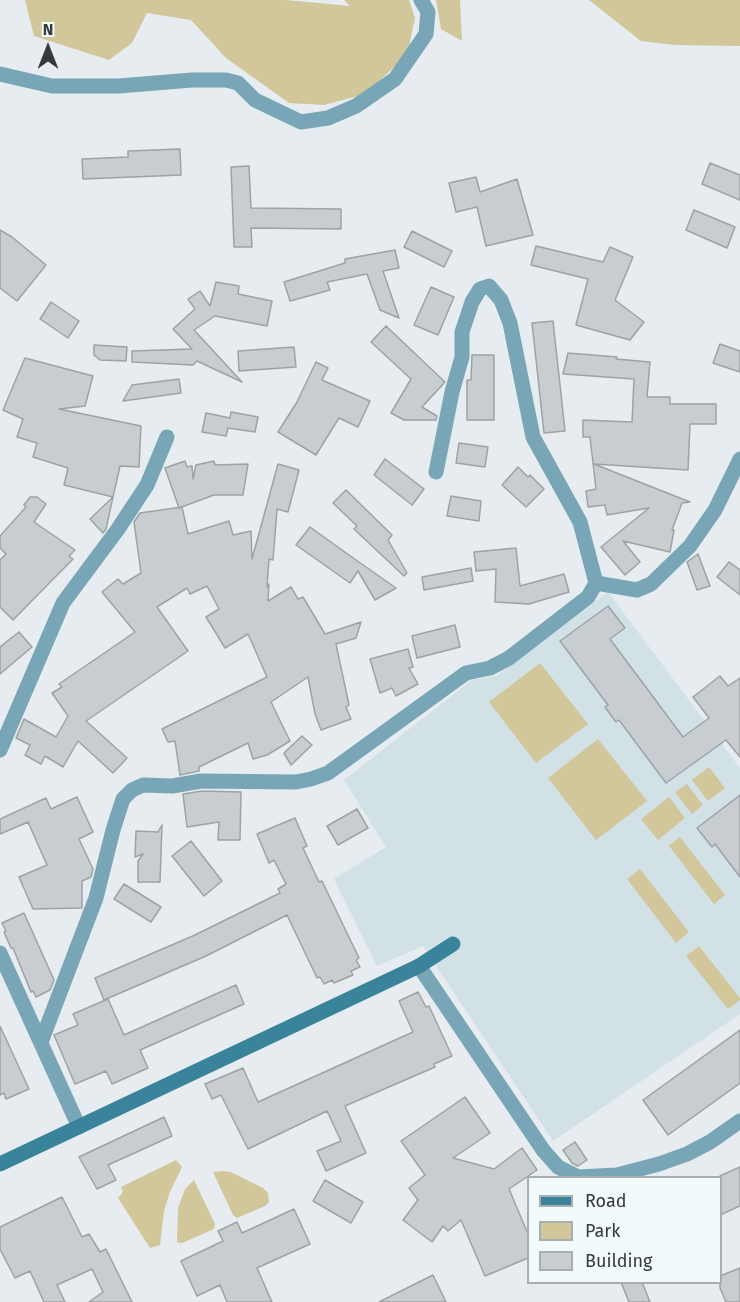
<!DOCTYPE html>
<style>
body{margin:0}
#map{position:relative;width:740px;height:1302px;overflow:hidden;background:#e6ecef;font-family:"Fira Sans",sans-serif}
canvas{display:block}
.legend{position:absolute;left:527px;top:1176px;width:195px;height:108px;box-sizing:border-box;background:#f3fafc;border:2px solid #a8adaf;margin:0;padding:8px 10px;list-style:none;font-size:18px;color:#373a3b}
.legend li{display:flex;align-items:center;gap:12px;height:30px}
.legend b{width:30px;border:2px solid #a8adaf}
.north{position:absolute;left:18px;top:18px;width:60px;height:60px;-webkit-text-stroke:4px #f3fafc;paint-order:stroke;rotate:0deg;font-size:16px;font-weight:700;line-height:24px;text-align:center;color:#373a3b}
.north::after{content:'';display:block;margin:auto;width:21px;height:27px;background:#373a3b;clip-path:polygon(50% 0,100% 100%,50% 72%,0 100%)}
</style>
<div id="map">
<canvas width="740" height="1302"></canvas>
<ul class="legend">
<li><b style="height:8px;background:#39839b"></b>Road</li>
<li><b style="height:16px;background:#d2c69b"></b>Park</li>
<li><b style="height:16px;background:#c7cdd0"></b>Building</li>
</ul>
<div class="north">N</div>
</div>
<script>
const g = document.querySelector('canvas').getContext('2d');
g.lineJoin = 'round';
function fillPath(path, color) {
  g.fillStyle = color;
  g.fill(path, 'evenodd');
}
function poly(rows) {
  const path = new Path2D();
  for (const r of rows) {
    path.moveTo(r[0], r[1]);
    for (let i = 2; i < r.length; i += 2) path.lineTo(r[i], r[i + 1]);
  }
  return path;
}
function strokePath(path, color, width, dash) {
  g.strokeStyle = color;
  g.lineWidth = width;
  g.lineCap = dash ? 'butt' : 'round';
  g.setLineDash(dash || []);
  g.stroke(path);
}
const built = poly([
 [608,592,740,768,740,1014,553,1141,423,946,377,966,334,879,386,847,344,780,472,680,496,676]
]);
const green = poly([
 [25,0,286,0,350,6,344,0,409,0,415,18,407,55,379,81,358,96,324,105,289,103,226,58,191,20,147,13,132,43,109,60,34,36],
 [436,0,460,0,462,41,441,29],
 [589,0,740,0,740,46,675,45,641,41],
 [540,663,588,724,536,763,489,702],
 [598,739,647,801,596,840,548,778],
 [709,767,725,788,708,801,692,780],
 [687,784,703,805,692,814,675,792],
 [669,797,685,818,658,840,641,819],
 [680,837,725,895,714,904,669,846],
 [640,869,689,932,676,943,627,879],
 [699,946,740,998,740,1000,728,1009,686,956],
 [176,1160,182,1167,170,1192,164,1211,160,1245,150,1248,118,1198,123,1192,121,1187],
 [223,1171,231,1172,263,1188,268,1193,269,1202,265,1206,237,1218,233,1215,213,1172],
 [194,1180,215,1224,214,1229,182,1243,177,1242,178,1208,185,1189]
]);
const building = poly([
 [180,149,181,175,83,179,82,159,128,157,128,151,180,149],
 [710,163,740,175,740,200,702,184,710,163],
 [249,166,251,208,341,209,341,229,251,228,252,247,234,247,231,167,249,166],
 [476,177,480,192,517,179,533,235,486,246,477,207,456,212,449,183,476,177],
 [694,210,735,227,727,248,686,230,694,210],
 [0,230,12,237,46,265,17,301,0,288,0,230],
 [412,231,452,251,444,267,404,247,412,231],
 [536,246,603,262,610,247,633,257,615,300,644,322,630,340,576,325,588,279,531,265,536,246],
 [395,250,399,268,383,271,399,318,380,310,367,274,327,282,330,290,290,301,284,282,345,263,345,259,395,250],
 [216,282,239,286,238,294,272,301,267,326,215,316,194,330,242,382,197,361,193,365,132,362,132,351,192,349,173,329,195,309,188,299,200,291,210,306,216,282],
 [431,287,454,297,438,335,414,325,431,287],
 [51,302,79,321,68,338,40,319,51,302],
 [553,321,565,431,544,433,532,323,553,321],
 [386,326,445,382,422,407,437,416,436,420,404,420,391,413,411,379,371,342,386,326],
 [720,344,740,351,740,372,713,363,720,344],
 [94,345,127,347,126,361,100,360,94,355,94,345],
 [294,347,296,367,239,371,238,351,294,347],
 [568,353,617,357,616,359,650,362,647,397,670,397,670,404,716,404,716,424,690,424,688,470,594,464,690,502,682,503,672,530,674,530,670,552,623,541,640,562,625,575,601,547,649,508,607,515,605,505,588,507,586,491,596,489,590,437,583,437,583,420,632,422,634,379,563,374,568,353],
 [472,355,494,355,494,420,467,420,467,380,471,380,472,355],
 [25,358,93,376,85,406,59,409,141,426,139,467,120,466,113,497,64,485,68,468,33,457,37,443,17,437,23,419,3,410,25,358],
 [316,362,328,368,322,380,370,401,358,427,339,418,316,455,278,432,297,402,316,362],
 [179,379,181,393,123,401,132,385,179,379],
 [231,412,258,417,255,432,228,428,226,436,202,432,206,413,230,418,231,412],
 [459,443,488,447,485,467,456,463,459,443],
 [385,459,424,489,412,505,374,475,385,459],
 [185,461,187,467,192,466,193,479,196,465,214,461,215,465,248,464,243,495,214,495,179,508,165,468,185,461],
 [278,464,299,470,288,512,277,509,273,560,269,559,267,587,269,584,268,601,291,587,298,599,303,597,325,634,361,622,356,638,336,644,349,705,346,707,351,719,321,730,315,714,308,677,271,702,290,741,267,755,253,759,248,743,199,767,199,771,180,775,175,741,168,742,162,729,267,677,248,634,225,648,206,617,219,609,207,586,190,594,187,588,157,607,188,651,86,721,127,758,113,773,78,741,63,767,45,756,41,764,25,755,30,745,16,738,24,719,56,737,68,716,52,693,62,687,59,684,135,632,102,592,118,579,123,584,141,573,134,522,140,513,182,507,188,534,229,521,233,535,251,531,252,559,278,464],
 [518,467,528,477,530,475,544,489,526,507,502,485,518,467],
 [346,490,392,535,388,540,407,573,404,576,354,529,357,526,333,503,346,490],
 [451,496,481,501,479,521,447,516,451,496],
 [30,497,37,497,46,504,34,522,75,550,69,556,73,559,13,620,0,607,0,560,6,554,0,548,0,536,26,507,24,505,30,497],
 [113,497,106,529,103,533,90,519,113,497],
 [310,527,349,555,396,588,375,600,358,571,350,583,296,545,310,527],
 [516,548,520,586,564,574,569,592,529,604,495,602,496,569,476,571,474,552,516,548],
 [698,554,710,586,697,590,687,562,698,554],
 [729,562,740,570,740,595,717,577,729,562],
 [471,568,473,581,424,590,422,577,471,568],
 [608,606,625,628,610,639,683,737,709,718,693,697,720,676,728,686,740,678,740,757,726,740,666,783,619,720,616,722,605,707,608,705,560,641,608,606],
 [455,625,460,647,417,658,412,636,455,625],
 [19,632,32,647,0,674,0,647,19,632],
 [408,649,413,667,409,668,418,684,396,696,392,688,380,693,370,659,408,649],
 [302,736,312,745,291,765,284,753,302,736],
 [202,791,241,792,240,840,218,840,219,822,187,827,183,794,202,791],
 [740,795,740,877,715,844,712,847,697,828,740,795],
 [77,797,93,832,79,839,93,869,91,877,82,881,82,908,33,909,19,877,47,865,28,822,0,834,0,819,46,798,51,809,77,797],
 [357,809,368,828,338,845,327,826,357,809],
 [295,818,307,846,303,848,319,882,322,881,359,958,356,960,360,967,351,971,353,975,334,983,332,980,324,984,320,977,317,978,287,915,206,956,104,1000,95,978,195,935,280,893,278,889,286,884,274,860,269,863,257,834,295,818],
 [162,825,160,882,138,882,138,861,143,854,135,857,136,831,158,832,162,825],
 [191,841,222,881,204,896,172,856,191,841],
 [124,884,161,907,151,922,114,899,124,884],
 [24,913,54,980,50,990,36,997,33,991,31,992,13,948,11,948,4,932,6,931,2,923,24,913],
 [236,985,244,1004,140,1050,148,1068,112,1084,106,1071,75,1084,54,1035,78,1025,73,1014,108,999,124,1035,236,985],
 [418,992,426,1007,429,1006,452,1056,434,1064,435,1067,345,1106,366,1153,326,1171,317,1151,341,1141,327,1111,248,1149,221,1095,212,1099,205,1084,243,1068,258,1102,413,1032,399,1001,418,992],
 [0,1026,29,1089,6,1099,4,1093,0,1095,0,1026],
 [740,1030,740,1083,668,1135,643,1100,740,1030],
 [465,1097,490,1133,453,1158,494,1169,522,1148,537,1170,509,1189,528,1234,528,1258,485,1276,461,1220,448,1231,443,1226,432,1242,403,1220,418,1200,409,1188,425,1175,401,1141,465,1097],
 [164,1117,172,1136,108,1165,116,1180,97,1189,79,1157,164,1117],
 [575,1142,587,1160,578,1166,572,1163,563,1150,575,1142],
 [740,1167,740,1206,720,1215,720,1176,740,1167],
 [325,1180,363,1202,351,1223,313,1201,325,1180],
 [62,1197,82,1237,89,1234,100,1252,106,1249,132,1302,89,1302,103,1292,92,1269,57,1285,65,1302,44,1302,30,1271,15,1278,0,1249,0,1227,62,1197],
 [294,1209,310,1244,257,1268,272,1302,227,1302,220,1285,197,1296,181,1261,223,1241,218,1231,237,1222,242,1233,294,1209],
 [740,1268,740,1302,726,1302,720,1288,720,1276,740,1268],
 [433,1275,446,1302,379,1302,433,1275],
 [621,1282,642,1282,650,1302,629,1302,621,1282]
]);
const street = poly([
 [0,74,52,86,119,86,192,80,226,80,238,83,255,100,301,122,328,118,356,106,395,79,426,34,428,12,421,0],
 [436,472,452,392,462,357,462,332,472,302,480,289,489,286,501,300,510,323,533,437,580,522,596,583,637,590,651,584,690,546,715,510,740,459],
 [0,750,63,603,118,529,147,485,167,437],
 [0,953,79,1127],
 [419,966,543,1150,558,1167,578,1177,617,1175,659,1164,687,1154,710,1142,740,1121],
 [41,1042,96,898,113,830,123,799,132,790,143,785,172,786,201,781,296,782,311,779,328,773,466,673,490,668,509,658,588,597,596,583]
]);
const secondary = poly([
 [0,1164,419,966,453,944]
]);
fillPath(built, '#d2e1e6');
fillPath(green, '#d2c69b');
fillPath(building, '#c7cdd0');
strokePath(building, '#9da3a5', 1.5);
strokePath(street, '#79a6b6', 15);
strokePath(secondary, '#39839b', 15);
</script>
